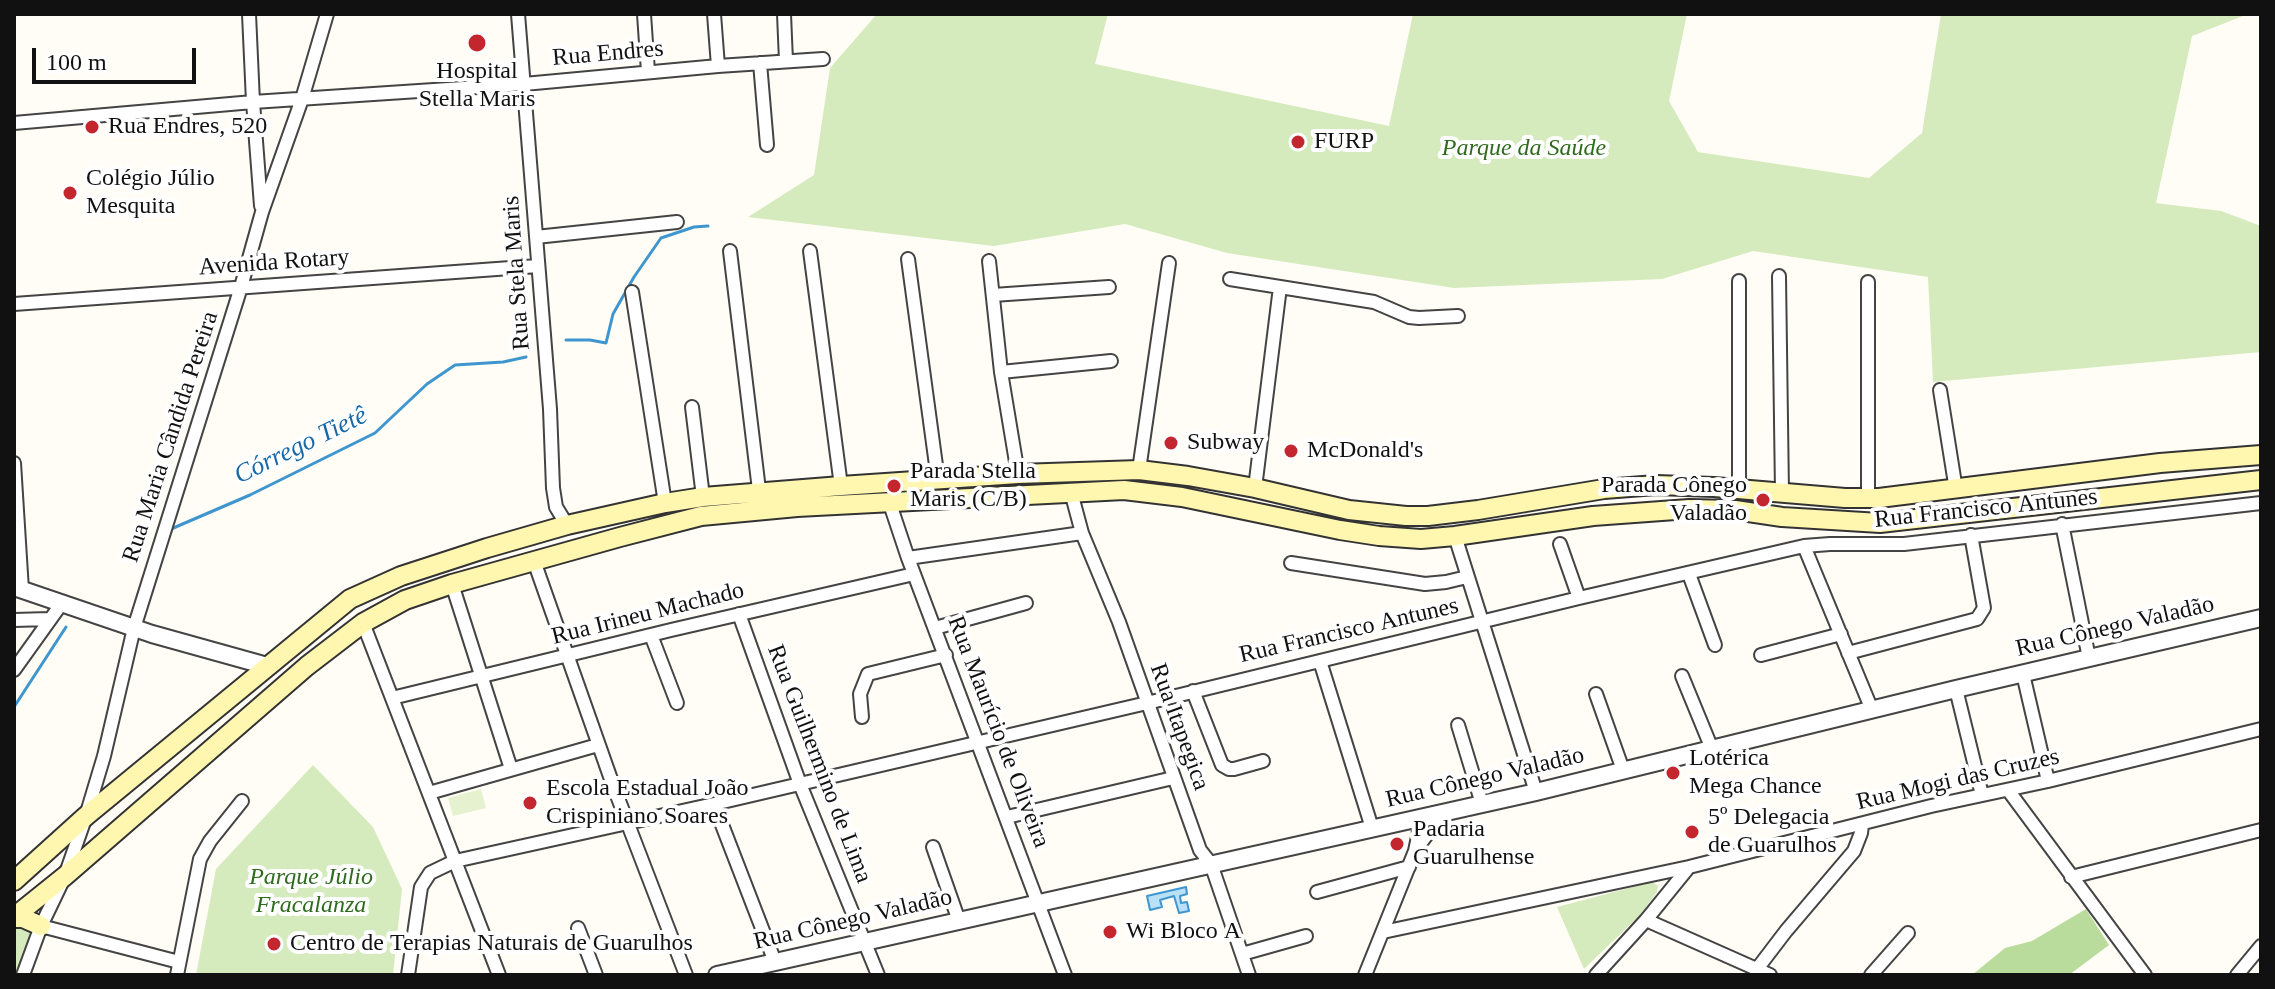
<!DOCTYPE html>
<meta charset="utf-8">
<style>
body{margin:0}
#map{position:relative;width:2275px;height:989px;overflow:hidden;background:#fffdf5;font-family:"Times New Roman",serif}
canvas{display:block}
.frame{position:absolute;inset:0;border:16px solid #111;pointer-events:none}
.scale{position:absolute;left:32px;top:48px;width:164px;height:36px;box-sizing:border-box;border:4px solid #111;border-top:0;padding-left:10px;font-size:24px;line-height:28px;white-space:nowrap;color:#111;-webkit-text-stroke:6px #fff;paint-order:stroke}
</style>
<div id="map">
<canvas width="2275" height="989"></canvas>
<div class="frame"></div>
<div class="scale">100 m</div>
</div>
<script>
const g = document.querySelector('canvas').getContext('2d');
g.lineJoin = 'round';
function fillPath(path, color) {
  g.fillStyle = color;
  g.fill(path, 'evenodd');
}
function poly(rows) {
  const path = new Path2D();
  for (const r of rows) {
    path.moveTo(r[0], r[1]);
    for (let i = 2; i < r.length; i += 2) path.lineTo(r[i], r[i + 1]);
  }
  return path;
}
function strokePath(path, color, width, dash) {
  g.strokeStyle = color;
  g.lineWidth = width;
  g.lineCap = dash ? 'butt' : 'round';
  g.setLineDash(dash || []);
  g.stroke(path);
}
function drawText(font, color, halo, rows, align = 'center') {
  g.font = font + ' "Times New Roman",serif';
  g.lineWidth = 8;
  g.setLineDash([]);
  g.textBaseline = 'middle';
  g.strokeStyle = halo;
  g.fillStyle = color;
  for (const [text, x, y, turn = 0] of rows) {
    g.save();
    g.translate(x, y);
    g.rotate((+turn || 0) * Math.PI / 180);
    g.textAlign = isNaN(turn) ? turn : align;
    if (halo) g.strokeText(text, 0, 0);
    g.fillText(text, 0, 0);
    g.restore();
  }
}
const green = poly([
 [877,14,1108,14,1095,64,1389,126,1413,14,1687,14,1669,101,1698,152,1869,178,1922,133,1941,14,2248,14,2192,36,2156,203,2221,211,2261,226,2261,352,1933,382,1928,277,1753,251,1662,279,1454,288,1227,253,1125,224,994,246,748,217,814,175,830,68],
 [313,765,373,827,402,889,393,975,196,975,216,869],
 [1652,882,1658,886,1657,892,1640,915,1584,969,1557,907],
 [16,924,29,930,30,936,16,975,14,975]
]);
const forest = poly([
 [2086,909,2109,945,2069,975,1972,975,2005,948,2032,941]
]);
const pitch = poly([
 [481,789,486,808,453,816,448,798]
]);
const water = poly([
 [1186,887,1187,894,1180,896,1181,903,1187,902,1189,911,1179,913,1174,896,1160,900,1162,907,1150,910,1147,896,1186,887]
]);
const stream = poly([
 [566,340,590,340,606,343,613,314,634,277,661,238,694,227,708,226],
 [171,529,250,495,375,433,427,384,455,365,503,362,526,357],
 [14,707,66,627]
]);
const minor = poly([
 [249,14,253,102,261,206],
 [518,14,550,409,553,488,556,507,567,525],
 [644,14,648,72],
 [714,14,718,66],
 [784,14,786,61],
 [760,63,767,145],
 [14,123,253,102,524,84,718,66,823,59],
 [536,237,677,222],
 [730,251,760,498],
 [810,251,841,486],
 [908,259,938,480],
 [989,261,1001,372,1018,474],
 [1779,276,1782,493],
 [1230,279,1374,302,1409,317,1419,318,1458,316],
 [1868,282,1868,498],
 [632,292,665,503],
 [993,295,1109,287],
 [14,304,538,266],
 [1001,372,1111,361],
 [1940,390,1956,490],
 [692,407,703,497],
 [14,463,22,590],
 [1139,470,1169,263],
 [1255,488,1280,287],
 [1739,489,1739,281],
 [1071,492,1082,533,1119,622,1200,850,1211,864,1249,975],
 [890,504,908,558,1065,975],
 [2062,524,2089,658],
 [1455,536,1536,792],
 [1560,544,1579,598],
 [1804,546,1872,710],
 [908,558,1082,533],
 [534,561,613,785,686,975],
 [1291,563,1425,584,1446,582,1467,577],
 [1689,574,1715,645],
 [452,584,511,769],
 [739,614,800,784,878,975],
 [14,620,49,619],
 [363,623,499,975],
 [935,628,1026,603],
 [651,635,677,703],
 [1848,653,1977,619,1984,608,1971,535],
 [1761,655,1841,634],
 [1320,661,1372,828],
 [14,670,62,603],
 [2023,674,2048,781],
 [1682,676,1712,749],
 [1956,689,1982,795],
 [1193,691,1222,765,1229,769,1234,769,1263,761],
 [1596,694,1623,770],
 [392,698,671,630,914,574],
 [862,717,860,694,868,674,946,655],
 [1458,725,1482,804],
 [2008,790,2145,975],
 [429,793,598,745],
 [714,804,775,962],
 [1007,817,1173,778],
 [933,847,959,921],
 [1417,848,1444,812],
 [2071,877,2261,830],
 [1317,892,1409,867],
 [1646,920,1770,975],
 [41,926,179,962],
 [578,928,596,975],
 [1383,932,1689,867,1931,806,2048,781,2261,729],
 [1242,954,1306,936],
 [1757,969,1786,931,1854,851,1861,833,1862,825],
 [23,975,41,926,65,876,86,816,104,756,134,628,241,287,262,212,302,99,327,14],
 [177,975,200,859,210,841,242,801],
 [408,975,421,887,430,873,455,861,714,804,1147,703,1579,598,1804,546,1830,544,1904,544,2261,503],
 [1365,975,1415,851,1419,832,1417,818],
 [1596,975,1646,920,1689,867],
 [1871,975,1908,933],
 [2237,975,2261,946]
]);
const tertiary = poly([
 [14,587,152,634,267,666],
 [717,975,1536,792,1956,689,2261,618]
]);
const secondary = poly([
 [14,881,86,816,350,599,401,576,487,548,567,525,665,503,703,497,841,486,1018,474,1139,470,1188,476,1255,488,1349,510,1406,516,1428,516,1478,510,1604,489,1656,485,1714,487,1845,498,1879,498,2160,463,2261,455],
 [14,917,65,876,307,666,363,623,405,600,452,584,620,537,701,516,797,507,1124,490,1182,497,1340,530,1379,536,1421,539,1455,536,1593,516,1689,509,1735,510,1782,517,1880,523,2261,480],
 [14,918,23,918,41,926]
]);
const markers = [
 [477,43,10,"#c4262e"],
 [92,127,8,"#c4262e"],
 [1298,142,8,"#c4262e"],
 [70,193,8,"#c4262e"],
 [1171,443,8,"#c4262e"],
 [1291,451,8,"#c4262e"],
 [894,486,8,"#c4262e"],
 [1763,500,8,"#c4262e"],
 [1673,773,8,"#c4262e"],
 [530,803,8,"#c4262e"],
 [1692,832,8,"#c4262e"],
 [1397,844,8,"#c4262e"],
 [1110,932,8,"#c4262e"],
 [274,944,8,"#c4262e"]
];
const streetNames = [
 ["Rua Endres",608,54,-5],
 ["Avenida Rotary",274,263,-4],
 ["Rua Stela Maris",517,273,-94],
 ["Rua Maria Cândida Pereira",171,437,-72],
 ["Rua Francisco Antunes",1986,509,-6],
 ["Rua Irineu Machado",648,614,-14],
 ["Rua Cônego Valadão",2115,627,-13],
 ["Rua Francisco Antunes",1349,631,-13],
 ["Rua Itapegica",1179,727,70],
 ["Rua Maurício de Oliveira",998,732,69],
 ["Rua Guilhermino de Lima",819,764,69],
 ["Rua Cônego Valadão",1485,778,-13],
 ["Rua Mogi das Cruzes",1958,780,-13],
 ["Rua Cônego Valadão",853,920,-13]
];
const poiNames = [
 ["Hospital",477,72,"center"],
 ["Stella Maris",477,100,"center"],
 ["Rua Endres, 520",108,127],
 ["FURP",1314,142],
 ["Colégio Júlio",86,179],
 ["Mesquita",86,207],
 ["Subway",1187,443],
 ["McDonald's",1307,451],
 ["Parada Stella",910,472],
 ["Maris (C/B)",910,500],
 ["Parada Cônego",1747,486,"right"],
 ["Valadão",1747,514,"right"],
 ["Lotérica",1689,759],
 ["Mega Chance",1689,787],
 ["Escola Estadual João",546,789],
 ["Crispiniano Soares",546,817],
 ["5º Delegacia",1708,818],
 ["de Guarulhos",1708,846],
 ["Padaria",1413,830],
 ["Guarulhense",1413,858],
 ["Wi Bloco A",1126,932],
 ["Centro de Terapias Naturais de Guarulhos",290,944]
];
const parkNames = [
 ["Parque da Saúde",1524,149],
 ["Parque Júlio",311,878],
 ["Fracalanza",311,906]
];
const waterNames = [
 ["Córrego Tietê",301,446,-26]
];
fillPath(green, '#d5ebbd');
fillPath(forest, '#b9dc9c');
fillPath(pitch, '#e6f2cf');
fillPath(water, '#b9e0f7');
strokePath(water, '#3f96cf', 2);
strokePath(stream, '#3f96cf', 3);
strokePath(minor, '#444', 16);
strokePath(tertiary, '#444', 20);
strokePath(secondary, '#333', 22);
strokePath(minor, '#fff', 12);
strokePath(tertiary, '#fff', 16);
strokePath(secondary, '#fff6b0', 18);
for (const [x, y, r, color] of markers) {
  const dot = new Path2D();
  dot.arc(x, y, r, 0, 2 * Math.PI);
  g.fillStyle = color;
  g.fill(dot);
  strokePath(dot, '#fff', 3);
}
drawText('24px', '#111', '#fff', streetNames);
drawText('24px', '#111', '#fff', poiNames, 'left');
drawText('italic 24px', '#2f6b1f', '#fff', parkNames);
drawText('italic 26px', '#1768a6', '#fff', waterNames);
</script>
